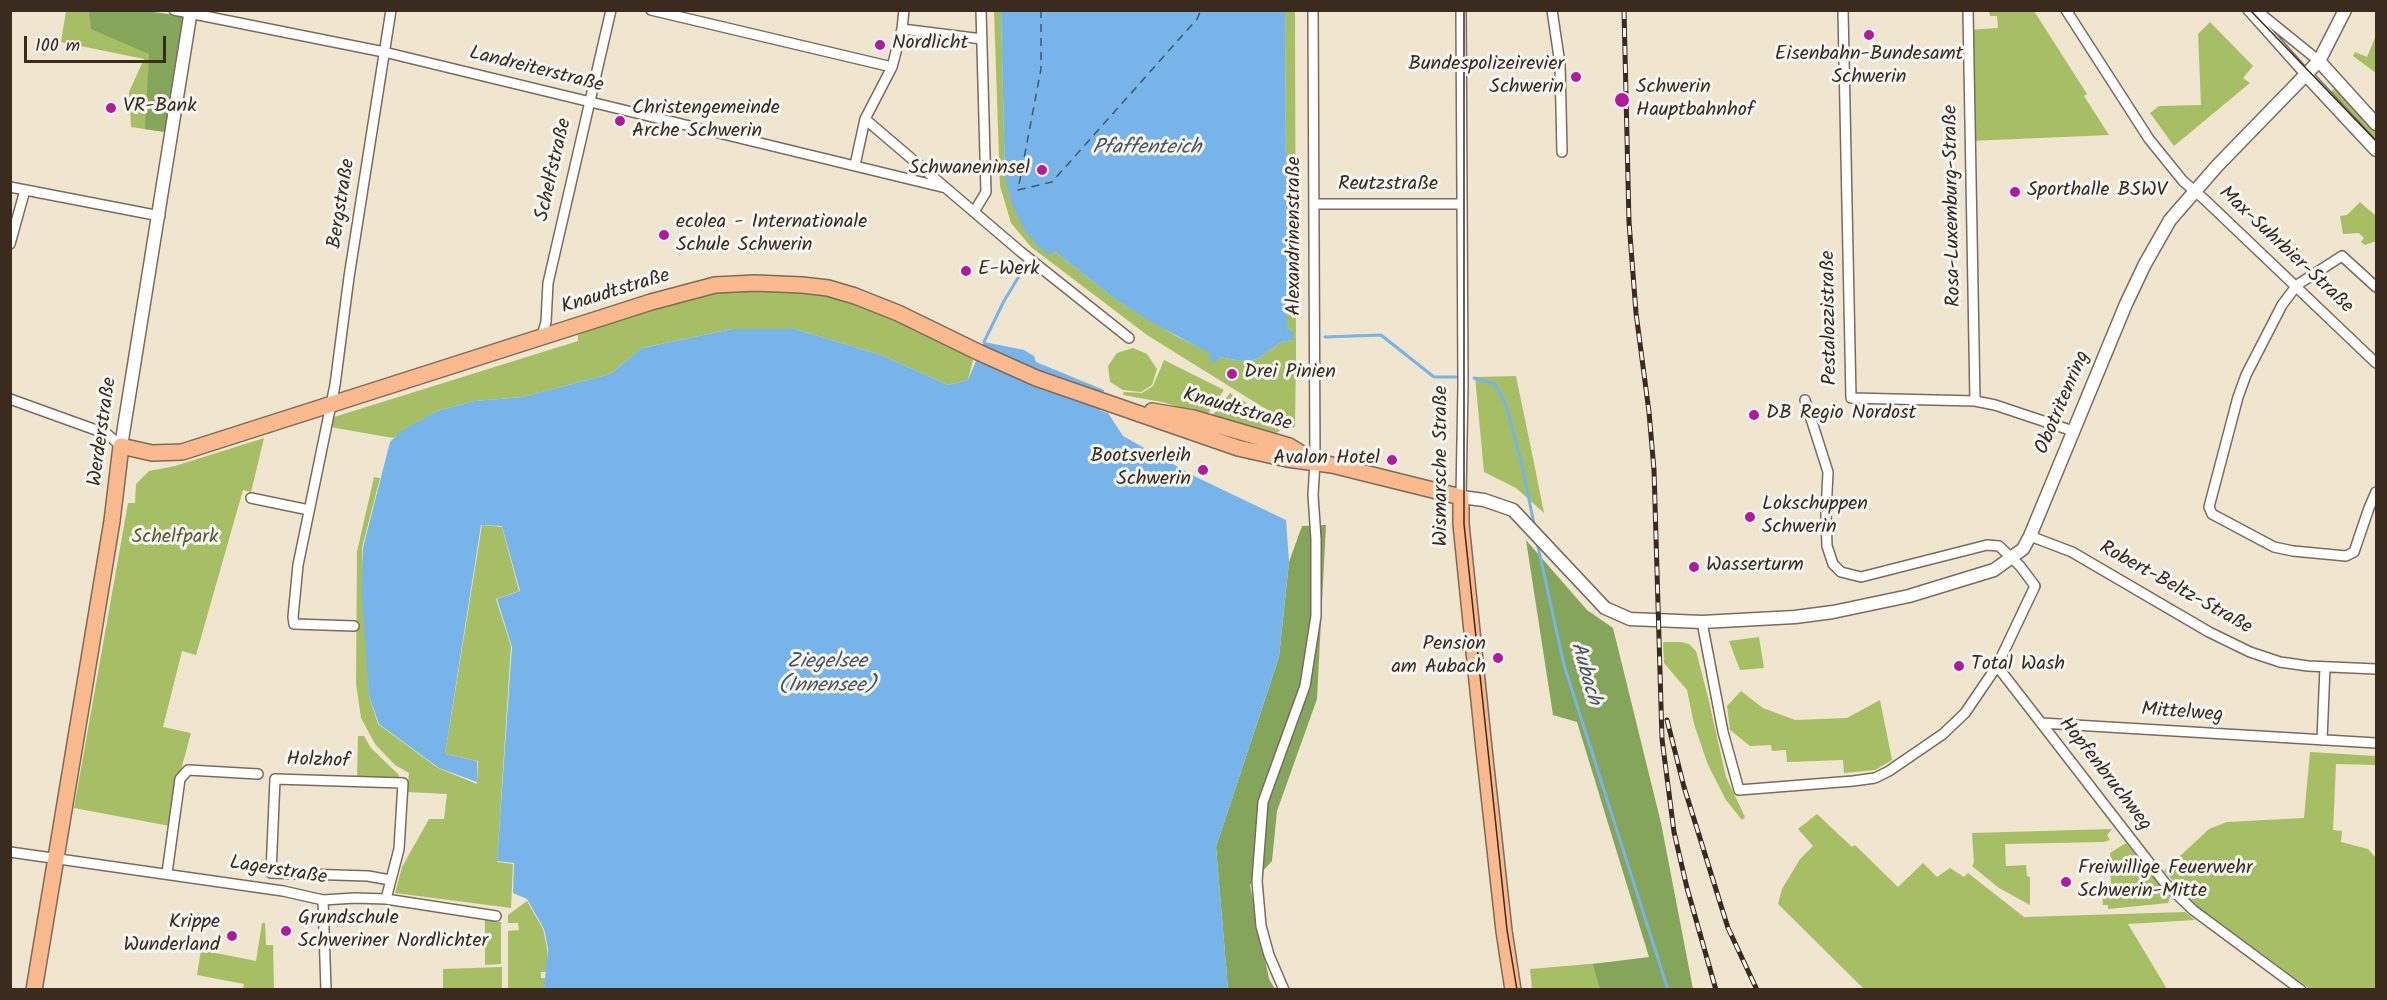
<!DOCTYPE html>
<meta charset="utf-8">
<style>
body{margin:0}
#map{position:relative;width:2387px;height:1000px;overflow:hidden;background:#f0e5ce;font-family:Kalam,sans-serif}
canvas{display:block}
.frame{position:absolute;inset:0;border:12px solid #3b2a1e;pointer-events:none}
.scale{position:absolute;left:24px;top:36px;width:142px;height:27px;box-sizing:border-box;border:3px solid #3b2a1e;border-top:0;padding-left:8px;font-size:18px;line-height:21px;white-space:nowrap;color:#3b2a1e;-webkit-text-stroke:4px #f6f6f2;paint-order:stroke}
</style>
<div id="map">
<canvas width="2387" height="1000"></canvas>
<div class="frame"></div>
<div class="scale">100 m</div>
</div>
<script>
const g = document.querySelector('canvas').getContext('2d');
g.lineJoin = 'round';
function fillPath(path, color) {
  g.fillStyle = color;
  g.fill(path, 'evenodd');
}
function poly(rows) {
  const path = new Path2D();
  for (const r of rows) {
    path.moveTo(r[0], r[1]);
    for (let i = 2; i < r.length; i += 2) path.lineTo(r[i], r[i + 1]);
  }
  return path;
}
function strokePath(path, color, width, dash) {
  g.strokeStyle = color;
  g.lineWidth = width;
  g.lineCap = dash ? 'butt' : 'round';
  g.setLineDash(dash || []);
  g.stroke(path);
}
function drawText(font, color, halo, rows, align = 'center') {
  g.font = font + ' Kalam,sans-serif';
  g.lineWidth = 6;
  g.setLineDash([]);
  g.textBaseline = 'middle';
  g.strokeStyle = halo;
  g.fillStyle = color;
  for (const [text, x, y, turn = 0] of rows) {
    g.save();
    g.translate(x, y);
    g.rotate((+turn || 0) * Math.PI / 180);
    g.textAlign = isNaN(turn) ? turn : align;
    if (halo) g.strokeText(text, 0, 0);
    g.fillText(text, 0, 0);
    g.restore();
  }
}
const green = poly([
 [66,11,146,11,165,132,131,127,129,92,144,59,61,42],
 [994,11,1001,11,1005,178,1054,251,1115,299,1176,336,1219,357,1247,362,1259,358,1281,342,1293,340,1293,331,1287,329,1285,11,1295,11,1296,361,1295,426,1293,428,1284,426,1269,411,1147,335,1031,247,1011,223,1000,186],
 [1989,11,2034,11,2087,94,2084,96,2109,135,1971,141,1968,30,1998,28,1997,16,1990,16],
 [2210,22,2253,66,2243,78,2250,83,2174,146,2150,113,2159,106,2201,105,2198,34],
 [2376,35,2376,73,2353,56,2355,52,2367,57],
 [2335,88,2376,132,2376,150,2328,94],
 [2360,202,2376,216,2376,241,2365,245,2361,242,2364,238,2359,233,2343,234,2340,216,2347,215],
 [748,288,806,290,851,299,963,351,973,360,968,380,948,385,881,355,795,329,732,329,642,348,610,374,523,397,474,401,437,411,393,438,330,427,331,418,578,341,578,335,612,321,683,299,713,292],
 [1133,348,1147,354,1157,369,1152,385,1141,392,1123,390,1110,382,1108,366,1117,353],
 [1164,360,1224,390,1207,415,1162,402,1123,395,1124,392,1142,393,1153,386],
 [1516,376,1533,458,1544,513,1516,488,1484,472,1475,377],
 [1230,393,1263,413,1280,431,1276,433,1212,416],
 [264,438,251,492,243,490,196,655,182,651,163,727,191,733,173,799,170,826,74,808,128,503,135,503,136,484,149,471,175,466],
 [374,477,380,478,362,548,369,696,378,724,438,768,477,784,478,761,445,754,482,525,502,527,519,591,496,599,511,646,497,862,513,864,511,908,395,893,402,867,429,819,444,819,447,794,407,792,409,773,395,765,375,744,361,718,356,684,357,552],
 [1759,637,1764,668,1740,670,1729,641],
 [1663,642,1681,642,1689,644,1696,651,1708,697,1726,777,1745,817,1742,820,1726,800,1708,765,1694,724,1687,690,1664,663],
 [1741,691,1763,708,1795,720,1847,718,1880,700,1892,760,1875,770,1844,773,1843,760,1787,762,1786,750,1772,751,1771,745,1750,746,1730,730,1727,706],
 [358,736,364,736,371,748,399,775,399,778,357,776],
 [2310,752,2376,756,2376,765,2336,764,2333,830,2342,831,2341,842,2368,849,2376,858,2376,989,2310,989,2197,906,2164,871,2209,829,2227,822,2304,818],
 [1817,814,1852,847,1855,845,1898,887,1923,863,1937,877,1950,868,1964,877,1968,873,2024,917,2185,912,2195,920,2128,924,2167,989,1864,989,1778,904,1782,889,1800,859,1813,846,1798,829],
 [2112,829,2107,835,2110,840,2104,842,2005,844,2006,866,2026,865,2027,876,2030,877,2030,905,1999,888,1972,866,1974,863,1972,833],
 [2126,843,2170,897,2168,903,2108,909,2108,905,2103,905,2102,890,2111,889,2110,853],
 [527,901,543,929,547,948,547,972,541,972,541,978,546,978,544,989,508,989,508,931,519,930,518,923,508,923,508,915],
 [485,920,501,922,501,964,485,965],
 [262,923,265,923,266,945,273,945,274,989,243,989,244,984,197,975,201,950,256,961],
 [1624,961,1625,989,1532,989,1530,969],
 [502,967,502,989,443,989,443,969]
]);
const forest = poly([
 [89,11,146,11,183,16,165,132,145,129,149,54,91,29],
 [1326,525,1317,699,1277,811,1272,861,1250,885,1269,979,1275,989,1228,989,1216,847,1279,657,1289,562,1302,526],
 [1526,540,1587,610,1613,628,1661,823,1693,989,1600,989,1593,964,1649,957,1577,722,1553,715]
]);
const water = poly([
 [1001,11,1285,11,1287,329,1293,331,1293,340,1281,342,1259,358,1247,362,1219,357,1216,363,1209,360,1211,354,1153,323,1115,299,1054,251,1049,255,1036,244,1025,231,1012,204,1005,178],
 [732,329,795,329,881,355,948,385,968,380,984,342,1024,350,1034,356,1036,362,1104,390,1099,410,1108,413,1123,436,1196,477,1286,520,1289,562,1279,657,1216,847,1228,989,544,989,548,948,544,929,527,899,513,893,514,863,497,861,512,647,497,599,520,591,502,526,481,525,445,754,477,761,477,782,439,768,379,724,369,696,362,594,363,548,390,442,400,432,437,411,474,401,523,397,610,374,642,348]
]);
const stream = poly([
 [1325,337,1381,335,1434,377,1456,377],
 [984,342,1004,301,1024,268],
 [1474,378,1495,384,1506,405,1522,465,1534,524],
 [1537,542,1564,665,1668,990]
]);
const ferry = poly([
 [1041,10,1041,69,1018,190,1052,182,1197,19,1201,10]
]);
const minor = poly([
 [174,10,384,52,946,188],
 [651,10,892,67],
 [1552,10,1560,64,1562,152],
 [1843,10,1851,398,1975,401,1995,405,2073,431],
 [1968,10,1975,401],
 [2066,10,2149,139,2183,181,2204,199,2376,363],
 [2248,10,2306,75],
 [2256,10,2319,61],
 [902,29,982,39],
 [865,119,1021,252,1129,338],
 [855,165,865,119,892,67,902,29,904,10],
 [10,187,160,216],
 [1314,204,1462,204],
 [974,212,986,192,981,10],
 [10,244,25,190],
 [2376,287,2342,256,2297,285,2282,305,2246,375,2238,397,2209,507,2212,514,2274,547,2293,551,2346,556,2354,552,2369,508,2376,492],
 [541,339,546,322,548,283,611,10],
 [10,399,107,434,121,446],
 [1461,497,1463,384,1461,10],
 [251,498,309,510],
 [2030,536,2072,552,2209,632,2250,652,2280,662,2308,666,2376,669],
 [1702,622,1723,732,1739,790,1853,781,1875,778,1889,771,1943,734,1965,713,1997,666,2035,586,2020,566,1999,546,1987,545,1861,577,1841,572,1833,564,1827,546,1826,513,1828,472,1805,400],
 [354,626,294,624,293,617,298,565,335,385,349,277,391,10],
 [1997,666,2165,883,2193,910,2301,990],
 [2041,723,2376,743],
 [2322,740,2325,667],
 [10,852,283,891,323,900,355,898,386,899,496,916],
 [167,873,180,779,188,770,258,774],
 [386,899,399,849,403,783,275,779,271,873,368,876,390,880],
 [323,900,326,990],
 [1284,990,1269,955,1261,926,1257,881,1263,802,1305,686,1316,616,1316,539,1313,495,1315,462,1313,10]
]);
const tertiary = poly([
 [2319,61,2376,124],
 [2306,75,2376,150],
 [121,446,191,10],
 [1461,497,1484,500,1513,510,1605,608,1630,619,1702,622,1795,617,1833,612,1909,596,1994,570,2023,549,2030,536,2126,304,2145,264,2170,220,2217,166,2319,61,2345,10]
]);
const primary = poly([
 [1152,411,1193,418,1289,446,1312,460],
 [34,990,112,521,121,446,152,453,182,452,651,302,715,285,755,283,802,285,828,288,855,296,898,313,978,352,1036,378,1238,448,1287,459,1332,465,1461,497,1461,524,1484,749,1504,931,1513,990]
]);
const tram = poly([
 [1464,10,1464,524,1507,930,1517,990],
 [2250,10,2376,141]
]);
const rail = poly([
 [1624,10,1629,222,1636,313,1649,412,1654,470,1662,739,1674,832,1687,888,1716,990],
 [1667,720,1684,787,1728,928,1757,990]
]);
const markers = [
 [1869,35,6,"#b5179e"],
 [880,45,6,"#b5179e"],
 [1576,77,6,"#b5179e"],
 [1622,100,8,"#b5179e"],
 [111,108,6,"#b5179e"],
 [620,121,6,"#b5179e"],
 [1042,170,6,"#b5179e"],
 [2015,192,6,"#b5179e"],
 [664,235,6,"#b5179e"],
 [966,271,6,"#b5179e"],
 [1232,374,6,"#b5179e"],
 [1754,415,6,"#b5179e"],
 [1392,460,6,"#b5179e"],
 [1203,470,6,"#b5179e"],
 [1750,517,6,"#b5179e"],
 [1694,567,6,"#b5179e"],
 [1498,658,6,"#b5179e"],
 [1959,666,6,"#b5179e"],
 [2066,882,6,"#b5179e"],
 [286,931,6,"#b5179e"],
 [232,936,6,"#b5179e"]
];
const poiNames = [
 ["Nordlicht",892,45],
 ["Eisenbahn-Bundesamt",1869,56,"center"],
 ["Schwerin",1869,79,"center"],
 ["Bundespolizeirevier",1564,66,"right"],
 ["Schwerin",1564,89,"right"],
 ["Schwerin",1636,89],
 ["Hauptbahnhof",1636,112],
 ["VR-Bank",123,108],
 ["Christengemeinde",632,110],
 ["Arche Schwerin",632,133],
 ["Schwaneninsel",1030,170,"right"],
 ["Sporthalle BSWV",2027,192],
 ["ecolea - Internationale",676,224],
 ["Schule Schwerin",676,247],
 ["E-Werk",978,271],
 ["Drei Pinien",1244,374],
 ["DB Regio Nordost",1766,415],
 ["Bootsverleih",1191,458,"right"],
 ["Schwerin",1191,481,"right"],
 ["Avalon Hotel",1380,460,"right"],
 ["Lokschuppen",1762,506],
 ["Schwerin",1762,529],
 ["Wasserturm",1706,567],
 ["Pension",1486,646,"right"],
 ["am Aubach",1486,669,"right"],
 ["Total Wash",1971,666],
 ["Freiwillige Feuerwehr",2078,870],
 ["Schwerin-Mitte",2078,893],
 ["Grundschule",298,920],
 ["Schweriner Nordlichter",298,943],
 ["Krippe",220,924,"right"],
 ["Wunderland",220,947,"right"]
];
const streetNames = [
 ["Landreiterstraße",536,71,14],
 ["Schelfstraße",555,170,-77],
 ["Reutzstraße",1388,186],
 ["Bergstraße",343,204,-81],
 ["Rosa-Luxemburg-Straße",1954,206,-91],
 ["Alexandrinenstraße",1296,236,-90],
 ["Max-Suhrbier-Straße",2285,251,43],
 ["Knaudtstraße",616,293,-17],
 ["Pestalozzistraße",1831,318,-91],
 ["Obotritenring",2064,403,-67],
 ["Knaudtstraße",1237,411,16],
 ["Werderstraße",104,432,-82],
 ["Wismarsche Straße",1443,466,-90],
 ["Robert-Beltz-Straße",2175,589,29],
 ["Mittelweg",2182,714,4],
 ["Holzhof",318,762,2],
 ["Hopfenbruchweg",2104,775,52],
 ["Lagerstraße",278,872,9]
];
const parkNames = [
 ["Schelfpark",175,539]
];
const waterNames = [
 ["Pfaffenteich",1147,149],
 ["Ziegelsee",827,663],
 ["(Innensee)",827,687],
 ["Aubach",1584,674,74]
];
fillPath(green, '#a7bf64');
fillPath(forest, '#85a65a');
fillPath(water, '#76b4e9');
strokePath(stream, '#76b4e9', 3);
strokePath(ferry, '#4d535b', 1.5, [8, 6]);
strokePath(minor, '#7a6b5c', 12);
strokePath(tertiary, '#7a6b5c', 15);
strokePath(primary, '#7a6b5c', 18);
strokePath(minor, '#fff', 9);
strokePath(tertiary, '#fff', 12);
strokePath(primary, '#fbba8d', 15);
strokePath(tram, '#3b2a1e', 1.5);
strokePath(rail, '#3b2a1e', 5);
strokePath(rail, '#f6f6f2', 3, [9]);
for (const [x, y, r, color] of markers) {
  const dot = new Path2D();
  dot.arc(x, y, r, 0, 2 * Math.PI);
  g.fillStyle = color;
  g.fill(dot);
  strokePath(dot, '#f6f6f2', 2);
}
drawText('20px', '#3b2a1e', '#f6f6f2', poiNames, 'left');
drawText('20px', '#3b2a1e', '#f6f6f2', streetNames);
drawText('20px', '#5b5733', '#f6f6f2', parkNames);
drawText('italic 21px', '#4d535b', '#f6f6f2', waterNames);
</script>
